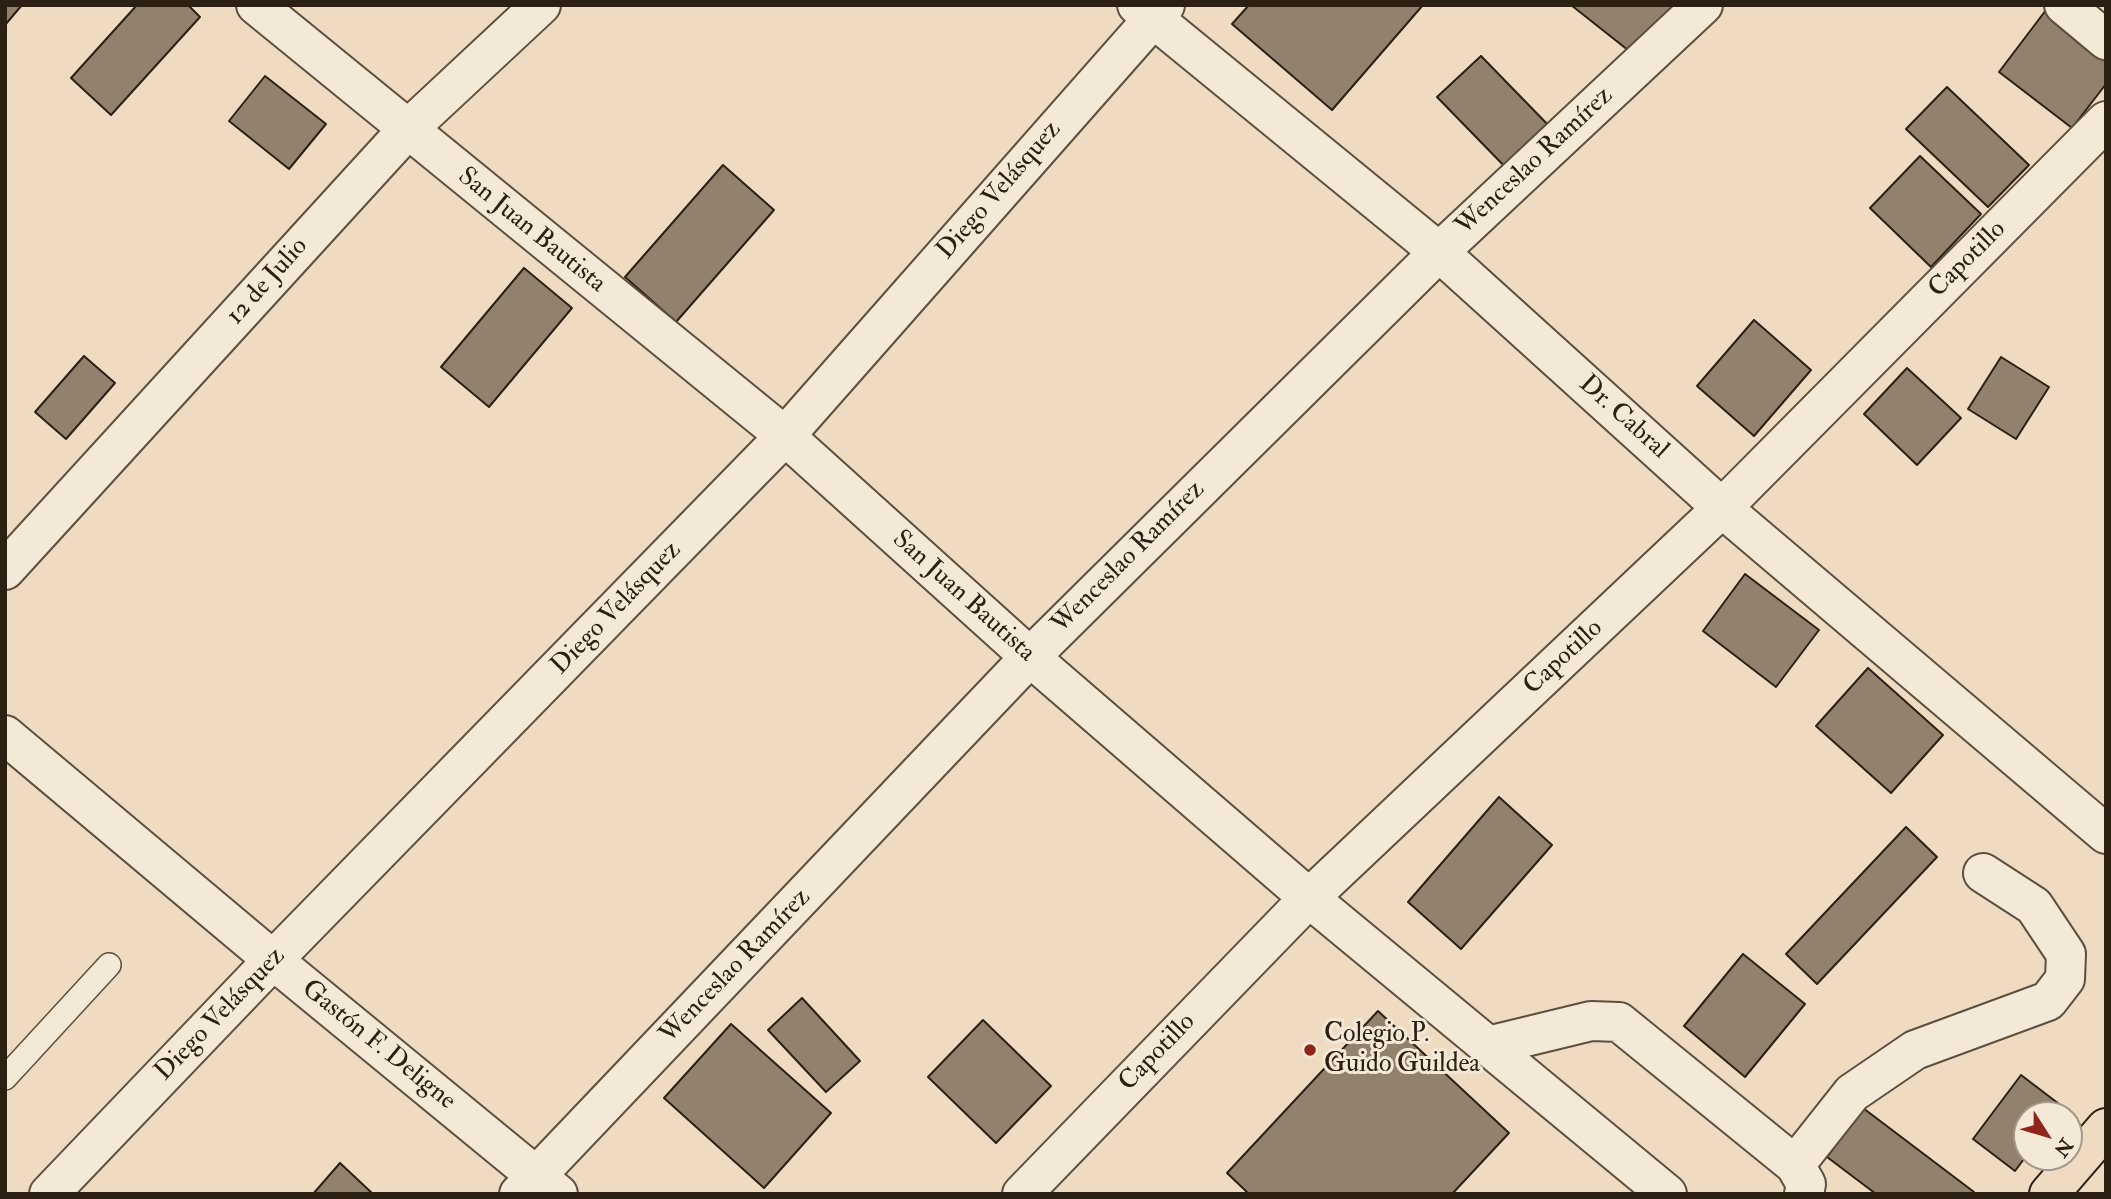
<!DOCTYPE html>
<meta charset="utf-8">
<style>
body{margin:0}
#map{position:relative;width:2111px;height:1199px;overflow:hidden;background:#eedbc1;font-family:"IM FELL Double Pica",serif}
canvas{display:block}
.frame{position:absolute;inset:0;border:7px solid #2c2013;pointer-events:none}
.north{position:absolute;left:2013px;top:1101px;width:70px;height:70px;box-sizing:border-box;background:#f4e8d7;border:2px solid #a49889;border-radius:50%;rotate:127deg;font-size:19px;font-weight:700;line-height:28px;text-align:center;color:#2c2013}
.north::after{content:'';display:block;margin:auto;width:24px;height:32px;background:#8f2418;clip-path:polygon(50% 0,100% 100%,50% 72%,0 100%)}
</style>
<div id="map">
<canvas width="2111" height="1199"></canvas>
<div class="frame"></div>
<div class="north">N</div>
</div>
<script>
const g = document.querySelector('canvas').getContext('2d');
g.lineJoin = 'round';
function fillPath(path, color) {
  g.fillStyle = color;
  g.fill(path, 'evenodd');
}
function poly(rows) {
  const path = new Path2D();
  for (const r of rows) {
    path.moveTo(r[0], r[1]);
    for (let i = 2; i < r.length; i += 2) path.lineTo(r[i], r[i + 1]);
  }
  return path;
}
function strokePath(path, color, width, dash) {
  g.strokeStyle = color;
  g.lineWidth = width;
  g.lineCap = dash ? 'butt' : 'round';
  g.setLineDash(dash || []);
  g.stroke(path);
}
function drawText(font, color, halo, rows, align = 'center') {
  g.font = font + ' "IM FELL Double Pica",serif';
  g.lineWidth = 6;
  g.setLineDash([]);
  g.textBaseline = 'middle';
  g.strokeStyle = halo;
  g.fillStyle = color;
  for (const [text, x, y, turn = 0] of rows) {
    g.save();
    g.translate(x, y);
    g.rotate((+turn || 0) * Math.PI / 180);
    g.textAlign = isNaN(turn) ? turn : align;
    if (halo) g.strokeText(text, 0, 0);
    g.fillText(text, 0, 0);
    g.restore();
  }
}
const building = poly([
 [5,5,22,5,5,25,5,5],
 [137,5,188,5,200,17,111,115,71,78,137,5],
 [1249,5,1423,5,1332,110,1232,24,1249,5],
 [1571,5,1671,5,1680,13,1643,62,1571,5],
 [2046,10,2106,55,2106,84,2072,128,1999,72,2046,10],
 [1481,56,1554,131,1511,173,1437,97,1481,56],
 [265,76,326,124,289,169,229,121,265,76],
 [1947,87,2029,165,1988,207,1906,129,1947,87],
 [1920,156,1981,214,1931,267,1870,208,1920,156],
 [723,165,774,210,676,322,625,277,723,165],
 [524,268,572,308,489,407,441,367,524,268],
 [1754,320,1811,370,1754,436,1697,386,1754,320],
 [84,356,115,383,66,439,35,412,84,356],
 [2001,357,2049,387,2016,439,1968,409,2001,357],
 [1907,368,1961,418,1917,465,1864,414,1907,368],
 [1745,574,1819,630,1776,687,1703,631,1745,574],
 [1868,668,1943,735,1891,793,1816,726,1868,668],
 [1499,797,1552,845,1461,949,1408,902,1499,797],
 [1906,827,1937,857,1817,984,1786,954,1906,827],
 [1743,954,1805,1004,1745,1077,1684,1026,1743,954],
 [802,998,860,1061,826,1092,768,1030,802,998],
 [1378,1011,1509,1133,1452,1194,1249,1194,1227,1173,1378,1011],
 [983,1020,1051,1086,996,1143,928,1077,983,1020],
 [731,1024,831,1113,764,1188,664,1098,731,1024],
 [2021,1075,2063,1107,2057,1115,2027,1115,2027,1155,2015,1171,1973,1139,2021,1075],
 [1863,1108,1974,1192,1973,1194,1876,1194,1827,1157,1863,1108],
 [340,1163,373,1194,313,1194,340,1163]
]);
const service = poly([
 [5,1078,109,965]
]);
const minor = poly([
 [256,5,785,436,1030,657,1309,898,1667,1194],
 [2064,5,2106,40],
 [5,570,407,130,541,5],
 [5,735,273,960,558,1194],
 [1488,1046,1591,1021,1619,1022,1795,1165,1806,1184,1804,1194],
 [1795,1165,1852,1093,1915,1050,2048,1001,2065,979,2066,954,2034,906,1983,873],
 [49,1194,273,960,785,436,1165,5],
 [519,1194,1030,657,1439,252,1703,5],
 [1022,1194,1309,898,1722,508,2106,121]
]);
const tertiary = poly([
 [1137,5,1439,252,1722,508,2106,834]
]);
const primary = poly([
 [2049,1194,2106,1128]
]);
const markers = [
 [1310,1050,7,"#8f2418"]
];
const streetNames = [
 ["Wenceslao Ramírez",1535,162,-43],
 ["Diego Velásquez",1000,191,-49],
 ["San Juan Bautista",531,231,39],
 ["Capotillo",1968,260,-45],
 ["12 de Julio",268,282,-48],
 ["Dr. Cabral",1623,418,42],
 ["Wenceslao Ramírez",1129,558,-45],
 ["San Juan Bautista",963,597,42],
 ["Diego Velásquez",617,609,-46],
 ["Capotillo",1564,658,-43],
 ["Wenceslao Ramírez",736,967,-46],
 ["Diego Velásquez",221,1015,-46],
 ["Gastón F. Deligne",378,1046,39],
 ["Capotillo",1158,1053,-46]
];
const poiNames = [
 ["Colegio P.",1324,1035],
 ["Guido Guildea",1324,1065]
];
fillPath(building, '#91816d');
strokePath(building, '#2c2013', 2);
strokePath(service, '#5c4f3e', 26);
strokePath(minor, '#5c4f3e', 42);
strokePath(tertiary, '#5c4f3e', 42);
strokePath(primary, '#2c2013', 42);
strokePath(service, '#f4e8d7', 23);
strokePath(minor, '#f4e8d7', 38);
strokePath(tertiary, '#f4e8d7', 38);
strokePath(primary, '#eedbc1', 38);
for (const [x, y, r, color] of markers) {
  const dot = new Path2D();
  dot.arc(x, y, r, 0, 2 * Math.PI);
  g.fillStyle = color;
  g.fill(dot);
  strokePath(dot, '#f4e8d7', 2.5);
}
drawText('26px', '#2c2013', '#f4e8d7', streetNames);
drawText('26px', '#2c2013', '#f4e8d7', poiNames, 'left');
</script>
